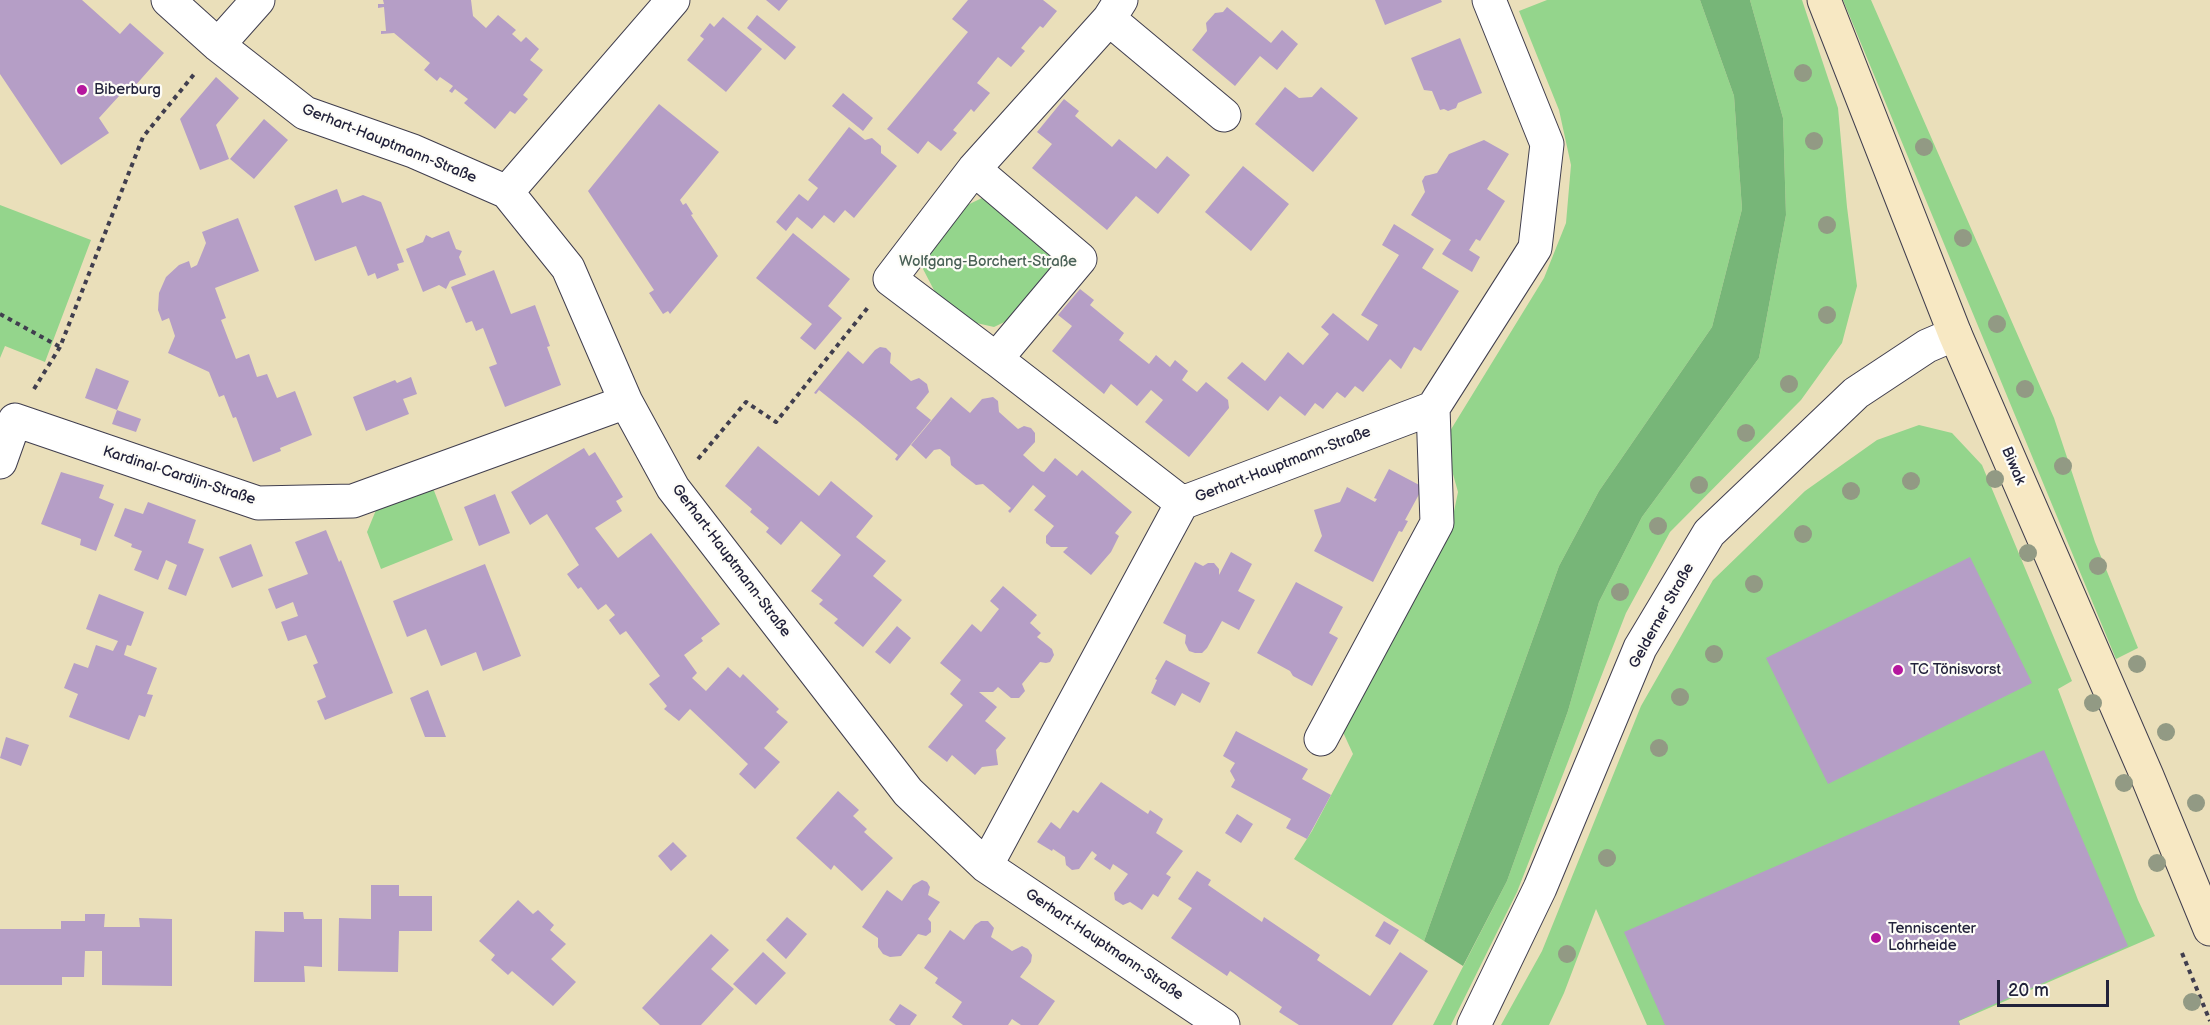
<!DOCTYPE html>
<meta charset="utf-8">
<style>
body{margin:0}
#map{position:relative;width:2210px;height:1025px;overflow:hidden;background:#eadfba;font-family:"Balsamiq Sans",sans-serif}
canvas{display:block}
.scale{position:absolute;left:1997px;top:980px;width:112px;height:27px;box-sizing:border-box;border:3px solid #22223b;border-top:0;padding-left:8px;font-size:18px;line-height:21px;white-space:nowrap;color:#22223b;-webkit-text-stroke:4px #fdfcf7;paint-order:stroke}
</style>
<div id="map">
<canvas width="2210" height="1025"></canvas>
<div class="scale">20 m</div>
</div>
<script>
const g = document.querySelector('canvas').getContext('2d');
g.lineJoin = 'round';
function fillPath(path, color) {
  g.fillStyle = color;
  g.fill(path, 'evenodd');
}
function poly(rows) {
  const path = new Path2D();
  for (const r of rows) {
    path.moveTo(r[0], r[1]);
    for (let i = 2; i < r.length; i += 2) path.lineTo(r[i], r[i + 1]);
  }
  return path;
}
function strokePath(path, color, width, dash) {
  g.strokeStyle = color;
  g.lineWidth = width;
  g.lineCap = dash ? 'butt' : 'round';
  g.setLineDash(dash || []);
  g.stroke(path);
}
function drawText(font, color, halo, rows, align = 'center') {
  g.font = font + ' "Balsamiq Sans",sans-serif';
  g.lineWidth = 4.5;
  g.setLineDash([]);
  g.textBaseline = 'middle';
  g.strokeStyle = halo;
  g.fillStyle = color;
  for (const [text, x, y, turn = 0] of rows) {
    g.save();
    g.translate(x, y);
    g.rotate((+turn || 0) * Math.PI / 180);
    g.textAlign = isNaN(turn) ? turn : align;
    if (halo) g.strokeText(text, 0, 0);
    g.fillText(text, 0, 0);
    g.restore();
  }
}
const green = poly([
 [1547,0,1700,0,1734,96,1742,209,1712,327,1599,491,1559,566,1424,941,1294,859,1312,831,1353,754,1342,730,1452,521,1458,492,1451,467,1450,431,1544,278,1566,223,1571,165,1559,110,1519,11],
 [1750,0,1802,0,1838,108,1847,207,1857,286,1842,343,1801,400,1670,532,1626,613,1517,892,1451,1025,1433,1025,1507,881,1568,711,1599,602,1642,517,1759,358,1786,215,1783,118],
 [1843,0,1871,0,2054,418,2095,542,2138,648,2116,659],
 [982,198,1007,206,1054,256,1045,281,1017,316,994,327,972,322,935,292,923,269,931,245,959,209],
 [0,205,91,240,45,362,5,346,0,358],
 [1919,425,1952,433,1982,465,2072,681,2058,689,2138,900,2155,936,1959,1021,1960,1025,1647,1025,1596,909,1564,993,1549,1025,1501,1025,1542,951,1641,706,1713,580,1805,491,1877,440],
 [433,488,453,540,381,569,367,532,376,510]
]);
const forest = poly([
 [1700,0,1750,0,1783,118,1786,215,1759,358,1642,517,1599,602,1568,711,1507,881,1463,966,1424,941,1559,566,1599,491,1712,327,1742,209,1734,96]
]);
const building = poly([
 [0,0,82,0,120,34,130,23,164,53,134,87,130,84,99,118,109,133,61,165,0,74],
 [383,0,471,0,473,16,486,28,498,15,516,30,512,34,521,42,526,37,539,49,530,60,543,70,523,95,528,99,515,114,510,111,495,129,464,103,468,99,455,89,452,93,449,91,453,86,440,77,437,81,424,70,430,63,394,33,381,34,381,31,386,31,384,7,378,8,378,4,384,4],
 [766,0,788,0,779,11],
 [968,0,1043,0,1057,11,1043,28,1040,26,1021,48,1025,51,1011,67,998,57,977,83,990,93,974,112,971,109,953,130,957,133,941,151,928,141,918,154,887,129,968,32,952,19],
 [1375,0,1441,0,1442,2,1385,25],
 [1227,7,1271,43,1282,30,1298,44,1277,70,1260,56,1235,86,1192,50,1207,31,1206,23,1215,13,1223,12],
 [757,15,796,47,785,60,747,28],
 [723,17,762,49,726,92,687,60,704,39,700,36,710,23,714,27],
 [1460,38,1482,93,1458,103,1456,108,1448,111,1444,109,1440,110,1432,91,1424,90,1411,58],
 [216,77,239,98,216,125,229,159,200,170,180,119],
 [1285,87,1299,98,1312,97,1321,87,1358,118,1313,172,1255,124],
 [843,93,873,118,863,131,832,106],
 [1064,99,1079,111,1075,116,1112,147,1119,139,1156,169,1167,156,1190,175,1158,214,1136,196,1107,230,1032,168,1052,144,1037,132],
 [659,104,719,152,680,200,683,205,686,203,693,214,691,215,718,256,670,314,668,311,663,314,649,293,654,290,588,191],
 [264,119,288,140,254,179,230,159],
 [849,127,865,140,872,138,881,146,881,153,897,166,854,218,845,210,834,223,824,215,812,229,797,217,786,231,776,222,799,194,808,201,818,188,808,180],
 [1484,140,1509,154,1487,189,1505,201,1480,241,1476,239,1469,250,1480,257,1472,272,1442,254,1451,240,1411,215,1425,192,1422,181,1425,176,1437,173,1449,154],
 [1243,166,1289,204,1251,251,1205,212],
 [337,189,342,203,363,195,381,202,404,262,397,264,399,270,377,279,375,273,368,276,356,246,315,261,294,206],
 [238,218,259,271,215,288,226,318,221,320,236,359,249,354,257,377,267,374,277,398,295,391,312,435,280,448,281,451,253,462,236,417,233,418,224,395,219,397,209,372,168,353,175,336,169,318,162,321,158,310,159,293,166,277,179,265,189,261,191,268,197,265,206,243,202,232],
 [1394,224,1434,249,1422,268,1459,291,1421,351,1414,347,1401,369,1390,359,1363,392,1355,386,1345,398,1337,392,1323,409,1315,403,1305,416,1280,396,1268,411,1227,378,1242,362,1265,381,1288,352,1303,365,1329,334,1321,327,1333,313,1368,341,1378,325,1361,315,1399,255,1382,245],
 [449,231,456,249,462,251,459,257,466,275,450,281,446,289,439,285,423,292,406,249,423,242,426,235,432,238],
 [793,233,850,279,828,306,842,318,815,350,800,338,812,324,756,278],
 [494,270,511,314,535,305,550,346,547,347,561,385,505,407,489,367,497,364,483,328,476,331,472,321,466,323,451,287],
 [1080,289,1094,300,1090,305,1124,333,1119,340,1149,364,1156,355,1170,367,1175,360,1188,371,1182,380,1197,392,1206,382,1228,400,1229,408,1189,457,1145,422,1163,400,1151,390,1137,406,1111,384,1104,394,1052,351,1072,326,1058,315],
 [880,347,886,348,891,353,890,363,911,381,919,378,927,384,929,392,916,408,931,420,897,461,895,459,898,455,859,422,819,390,816,394,814,393,848,351,863,364,875,350],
 [96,368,129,381,117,410,85,398],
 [411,377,417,394,403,399,409,414,366,431,353,397,395,380,397,383],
 [951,397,970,413,982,399,993,397,998,401,999,412,1009,421,1018,429,1024,426,1031,428,1035,433,1035,442,1023,455,1041,471,1044,472,1055,458,1077,476,1082,470,1132,512,1115,533,1119,536,1111,552,1091,575,1063,552,1068,547,1051,547,1046,543,1046,536,1054,526,1034,510,1046,496,1033,485,1010,513,1008,511,1011,508,983,484,976,485,963,475,951,465,950,457,940,449,934,450,926,459,911,445],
 [117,410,141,419,136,432,112,424],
 [758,446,819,496,831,481,873,516,856,537,886,561,873,576,902,600,863,647,834,623,838,619,819,604,823,600,811,591,841,555,801,521,781,545,766,532,769,528,750,512,752,509,725,486],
 [584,448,589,456,595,452,623,497,616,501,622,511,595,528,618,558,651,533,720,624,701,638,703,641,684,655,697,673,692,678,706,691,728,667,740,678,743,674,779,709,776,712,788,722,764,748,780,762,755,789,739,774,748,764,690,709,679,721,664,709,667,706,649,684,660,676,626,631,620,635,609,620,615,615,606,604,598,610,581,587,578,589,567,574,579,565,547,514,530,525,511,492],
 [1389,469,1423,487,1405,520,1408,521,1402,532,1399,531,1373,582,1314,551,1322,536,1314,510,1340,502,1347,487,1375,502,1377,499,1374,498],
 [61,472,104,485,99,498,114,504,96,551,80,545,81,539,41,524],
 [495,494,510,533,479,546,464,507],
 [148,502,196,520,188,543,204,549,186,596,168,589,177,565,166,560,158,580,134,570,142,551,131,547,132,544,114,536,125,508,143,514],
 [326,530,339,562,341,560,393,693,325,720,317,701,326,697,313,665,318,663,306,635,288,641,281,622,298,616,293,602,276,609,268,589,308,574,295,542],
 [251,544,263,576,232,588,219,557],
 [1231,552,1252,564,1238,591,1255,600,1239,630,1222,621,1207,648,1202,653,1195,653,1189,651,1185,643,1186,635,1163,623,1195,562,1203,566,1208,563,1214,563,1219,569,1219,575],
 [1970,557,2032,683,1828,784,1766,658],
 [485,564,521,656,483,671,476,652,441,666,426,629,407,637,393,601],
 [1296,582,1343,607,1329,633,1338,638,1312,686,1293,676,1290,671,1257,653],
 [1003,586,1037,615,1030,623,1041,633,1037,637,1052,649,1054,655,1050,662,1046,663,1040,662,1022,684,1025,691,1019,698,1011,698,998,687,993,692,979,692,997,707,985,721,1006,738,996,750,998,765,982,767,975,775,952,755,947,762,928,747,963,705,950,694,961,680,940,663,972,624,981,632,999,609,990,601],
 [99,594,144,612,131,646,127,645,124,655,157,668,147,694,153,695,145,717,139,715,129,740,69,717,78,694,64,688,74,663,88,668,96,645,113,651,118,641,86,629],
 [897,626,911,638,890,664,875,652],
 [1166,660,1210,683,1200,703,1182,693,1175,706,1151,693,1157,680,1155,679],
 [428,690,446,737,425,737,410,698],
 [1236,731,1308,769,1302,779,1331,795,1307,839,1286,828,1291,819,1231,787,1235,780,1230,771,1235,763,1223,756],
 [6,737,29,745,21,766,0,758],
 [2044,750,2128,946,1983,1009,1958,1021,1960,1025,1665,1025,1624,932],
 [1101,782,1148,814,1150,810,1163,819,1156,833,1183,851,1166,874,1171,877,1158,897,1153,894,1142,910,1130,902,1123,905,1115,900,1114,893,1128,874,1113,864,1110,870,1094,859,1097,855,1092,851,1079,869,1072,870,1066,865,1065,857,1053,849,1052,851,1037,842,1051,822,1060,829,1073,810,1078,813],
 [838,791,859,810,853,816,867,829,864,832,893,858,862,891,834,865,831,870,796,838],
 [1237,814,1253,824,1241,843,1225,833],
 [673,842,687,856,671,871,658,856],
 [1197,871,1211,880,1208,885,1262,922,1264,917,1320,955,1317,960,1370,996,1400,952,1428,971,1392,1025,1299,1025,1279,1012,1282,1007,1230,971,1227,976,1171,938,1192,908,1178,899],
 [922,880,927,882,930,887,928,895,940,902,928,919,931,922,931,932,926,936,918,934,901,956,890,957,883,954,878,947,878,938,862,927,887,890,902,901,913,885],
 [371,885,399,885,399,896,432,896,432,931,399,931,398,972,338,971,339,918,371,919],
 [518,900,533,914,538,910,554,925,550,930,566,944,551,959,576,982,553,1006,512,971,508,975,491,960,495,955,479,941],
 [284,912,303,912,304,919,322,919,322,967,304,966,305,982,254,982,255,931,284,932],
 [85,914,105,914,104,927,140,927,139,918,172,919,172,986,102,985,102,951,85,951,84,977,62,977,62,985,0,985,0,929,61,929,61,921,85,921],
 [787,917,807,934,786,959,766,940],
 [981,921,988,921,994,928,991,937,1012,951,1022,946,1028,949,1032,955,1031,962,1020,977,1055,1001,1038,1025,1021,1025,1012,1019,1008,1025,963,1025,952,1017,962,1002,935,983,938,978,924,968,950,930,964,940,975,925],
 [1384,921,1399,930,1390,945,1375,936],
 [711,934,729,950,711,969,734,989,701,1025,660,1025,642,1008],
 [763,952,786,973,756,1005,733,984],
 [900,1004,917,1015,910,1025,896,1025,889,1020]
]);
const path = poly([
 [0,314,60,347],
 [34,389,60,347,143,137,195,73],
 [698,459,746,402,776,422,869,306],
 [2182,953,2210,1021]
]);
const street = poly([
 [168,0,218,45,305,113,413,151,507,192,568,268,626,402,673,488,908,792,986,866,1223,1025],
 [1109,19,1224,115],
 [218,45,258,0],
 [974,169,1080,259,996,359,1182,503],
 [507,192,673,0],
 [996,359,890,279,974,169,1109,19,1121,0],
 [0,462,15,420,258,503,353,501,626,402],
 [1321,739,1437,523,1433,408],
 [986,866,1182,503,1433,408,1535,248,1547,144,1489,0],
 [1474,1025,1540,888,1640,648,1709,533,1856,393,1927,346,1955,334]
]);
const secondary = poly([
 [1824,0,1955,334,2147,776,2210,929]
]);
const trees = [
 [1803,73],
 [1814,141],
 [1924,147],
 [1827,225],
 [1963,238],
 [1827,315],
 [1997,324],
 [1789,384],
 [2025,389],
 [1746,433],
 [2063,466],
 [1995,479],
 [1911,481],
 [1699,485],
 [1851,491],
 [1658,526],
 [1803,534],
 [2028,553],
 [2098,566],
 [1754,584],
 [1620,592],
 [1714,654],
 [2137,664],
 [1680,697],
 [2093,703],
 [2166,732],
 [1659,748],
 [2124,783],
 [2196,803],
 [1607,858],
 [2157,863],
 [1567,954],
 [2192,1002]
];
const markers = [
 [82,90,6,"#b5179e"],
 [1898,670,6,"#b5179e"],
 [1876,938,6,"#b5179e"]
];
const poiNames = [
 ["Biberburg",94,90],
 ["TC Tönisvorst",1910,670],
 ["Tenniscenter",1888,929],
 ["Lohrheide",1888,946]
];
const streetNames = [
 ["Gerhart-Hauptmann-Straße",389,144,22],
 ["Gerhart-Hauptmann-Straße",1283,465,-21],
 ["Biwak",2013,466,67],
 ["Kardinal-Cardijn-Straße",179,476,18],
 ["Gerhart-Hauptmann-Straße",731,561,53],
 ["Gelderner Straße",1662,616,-61],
 ["Gerhart-Hauptmann-Straße",1104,945,34]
];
const parkNames = [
 ["Wolfgang-Borchert-Straße",988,262]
];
fillPath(green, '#94d58c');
fillPath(forest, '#77b678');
fillPath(building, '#b59ec6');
strokePath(street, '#403e4e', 35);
strokePath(secondary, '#403e4e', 35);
strokePath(path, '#403e4e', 4, [4.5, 4.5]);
strokePath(street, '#fff', 33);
strokePath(secondary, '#f7e8c3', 33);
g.fillStyle = '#929a84';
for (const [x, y] of trees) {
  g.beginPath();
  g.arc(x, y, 9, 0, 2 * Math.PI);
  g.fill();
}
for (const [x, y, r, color] of markers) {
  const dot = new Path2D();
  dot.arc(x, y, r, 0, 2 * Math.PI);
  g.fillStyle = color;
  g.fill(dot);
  strokePath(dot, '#fdfcf7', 2);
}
drawText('15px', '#22223b', '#fdfcf7', poiNames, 'left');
drawText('15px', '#22223b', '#fdfcf7', streetNames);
drawText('15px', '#4a6157', '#fdfcf7', parkNames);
</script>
